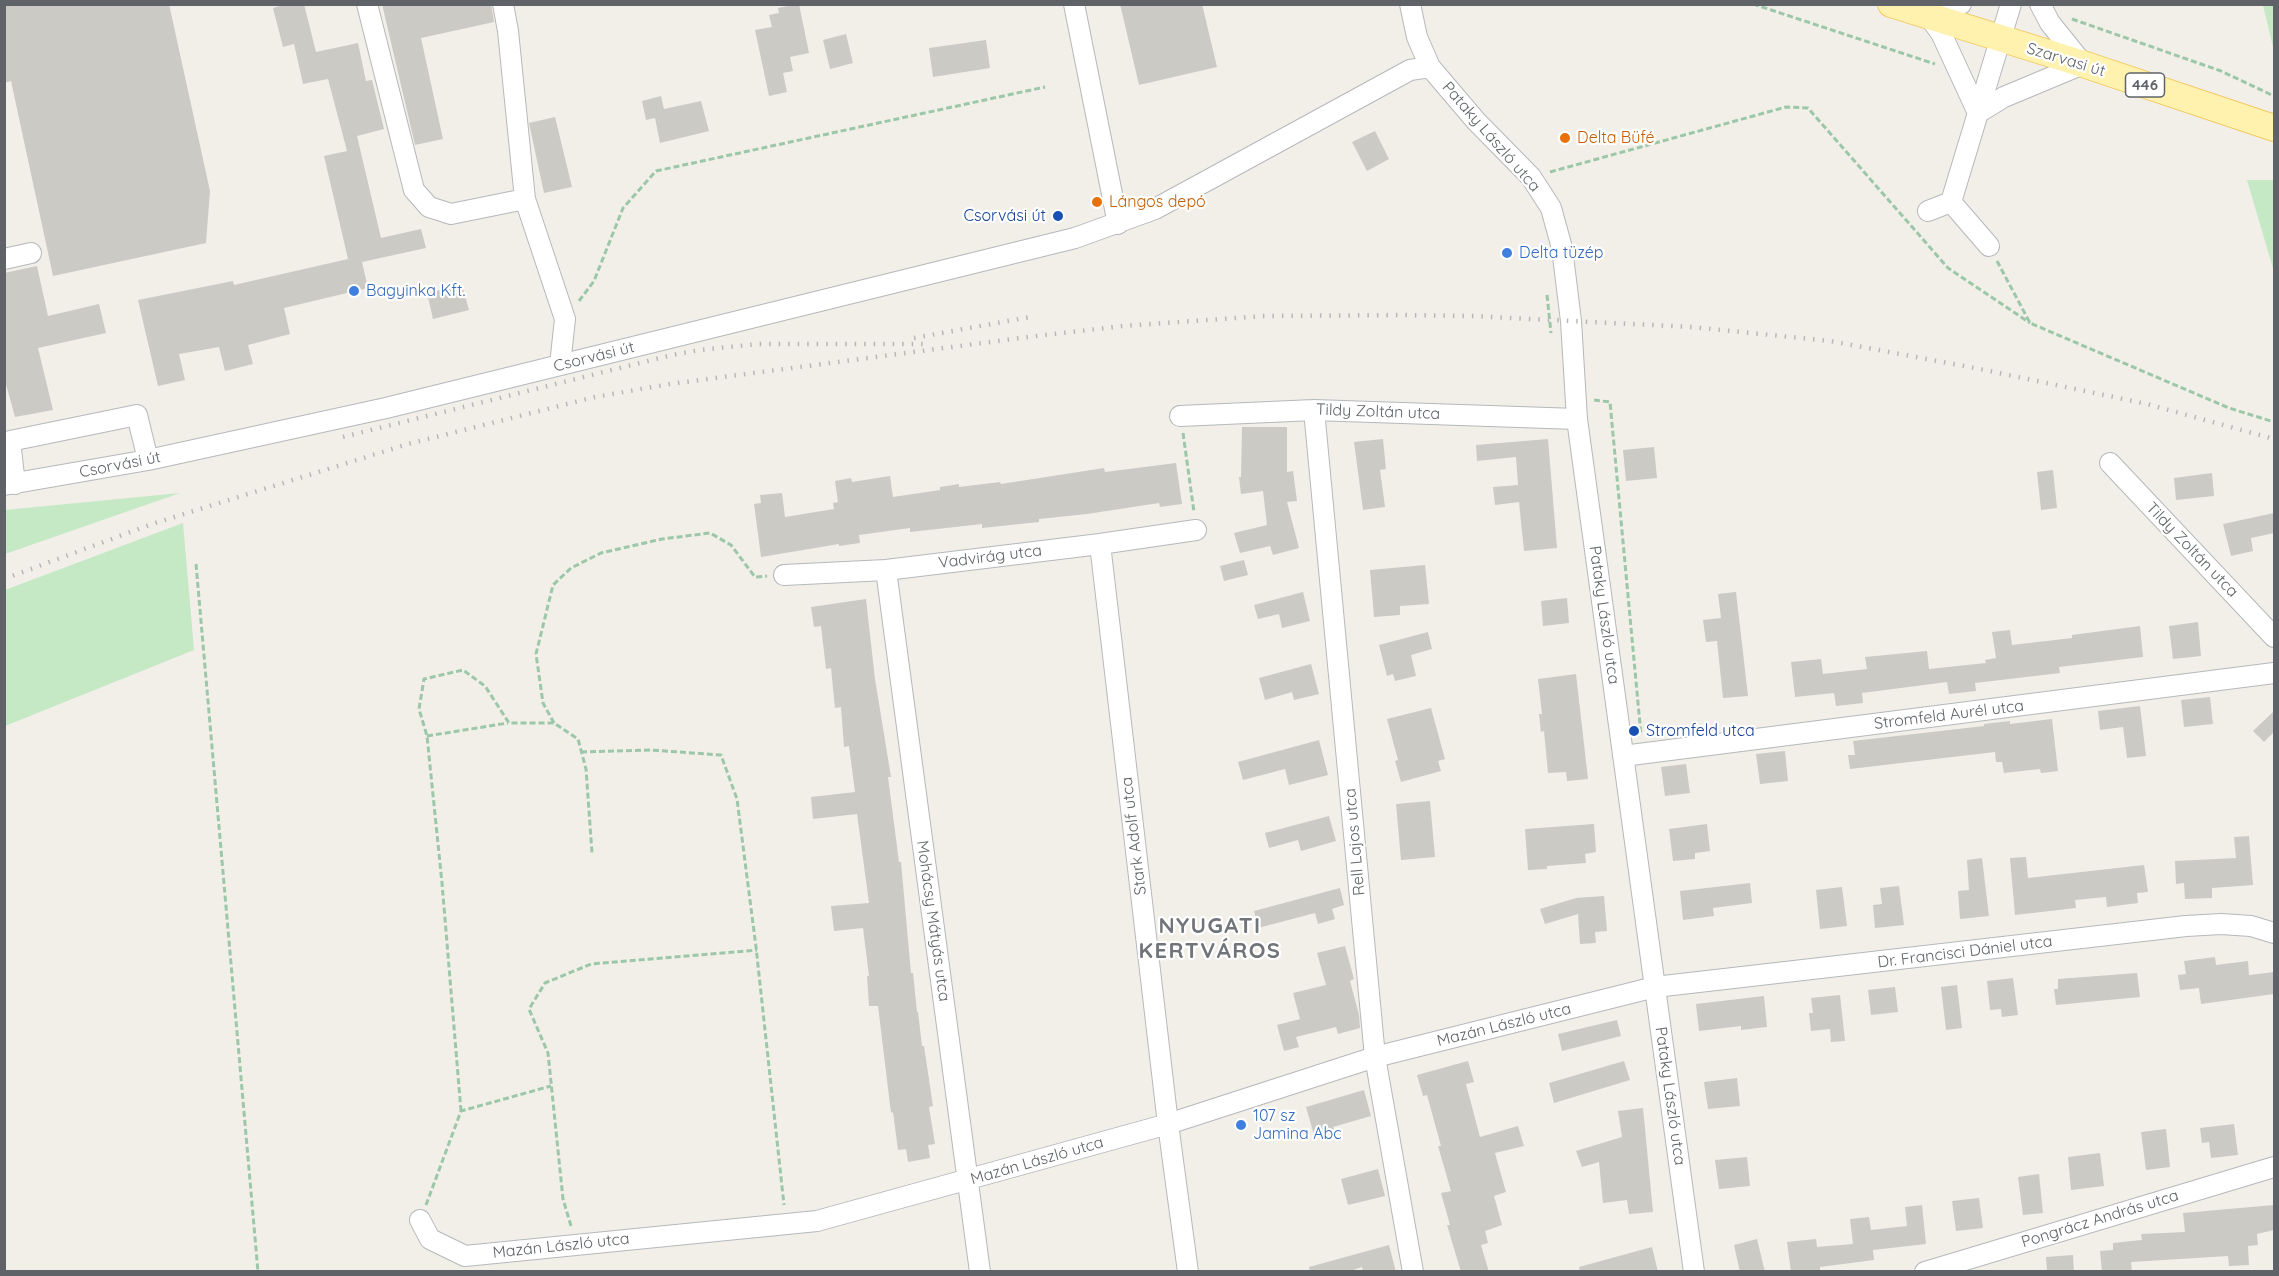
<!DOCTYPE html>
<meta charset="utf-8">
<style>
body{margin:0}
#map{position:relative;width:2279px;height:1276px;overflow:hidden;background:#f1efe8;font-family:Quicksand,sans-serif}
canvas{display:block}
.frame{position:absolute;inset:0;border:6px solid #5f6368;pointer-events:none}
</style>
<div id="map">
<canvas width="2279" height="1276"></canvas>
<div class="frame"></div>
</div>
<script>
const g = document.querySelector('canvas').getContext('2d');
g.lineJoin = 'round';
function fillPath(path, color) {
  g.fillStyle = color;
  g.fill(path, 'evenodd');
}
function poly(rows) {
  const path = new Path2D();
  for (const r of rows) {
    path.moveTo(r[0], r[1]);
    for (let i = 2; i < r.length; i += 2) path.lineTo(r[i], r[i + 1]);
  }
  return path;
}
function strokePath(path, color, width, dash) {
  g.strokeStyle = color;
  g.lineWidth = width;
  g.lineCap = dash ? 'butt' : 'round';
  g.setLineDash(dash || []);
  g.stroke(path);
}
function drawText(font, color, halo, rows, align = 'center') {
  g.font = font + ' Quicksand,sans-serif';
  g.lineWidth = 4.5;
  g.setLineDash([]);
  g.textBaseline = 'middle';
  g.strokeStyle = halo;
  g.fillStyle = color;
  for (const [text, x, y, turn = 0] of rows) {
    g.save();
    g.translate(x, y);
    g.rotate((+turn || 0) * Math.PI / 180);
    g.textAlign = isNaN(turn) ? turn : align;
    if (halo) g.strokeText(text, 0, 0);
    g.fillText(text, 0, 0);
    g.restore();
  }
}
const green = poly([
 [2263,5,2274,5,2274,51],
 [2247,180,2274,180,2274,272],
 [180,493,5,554,5,510],
 [183,523,194,650,5,726,5,590]
]);
const building = poly([
 [4,4,169,4,210,191,206,243,53,276,11,81,4,83],
 [287,4,304,4,316,52,358,43,366,81,372,80,384,129,357,136,381,238,421,229,426,248,362,262,368,288,284,308,290,334,248,345,253,364,225,371,219,347,179,354,185,380,158,386,138,300,233,281,234,285,348,259,324,156,347,151,328,79,303,84,294,44,283,47,273,8],
 [382,4,491,4,494,22,421,38,443,139,415,145],
 [799,4,809,53,790,57,793,71,783,73,787,92,769,96,755,30,772,27,769,15,779,13,778,8],
 [1120,4,1202,4,1217,67,1139,85],
 [846,34,853,63,830,69,823,40],
 [986,40,990,68,933,77,929,48],
 [661,96,664,109,701,101,709,131,660,143,655,118,646,120,642,101],
 [555,117,572,187,544,193,529,123],
 [1375,131,1389,159,1367,171,1352,142],
 [37,266,48,316,99,304,106,333,38,348,53,410,15,417,4,377,4,273],
 [462,285,469,310,433,319,427,293],
 [1242,427,1287,427,1287,472,1293,471,1297,501,1287,502,1299,548,1273,555,1270,546,1240,553,1234,533,1267,525,1263,491,1241,494,1239,477,1241,477],
 [1383,439,1386,469,1380,470,1385,507,1363,510,1354,442],
 [1548,439,1557,548,1524,551,1519,502,1495,505,1493,487,1518,485,1516,457,1477,461,1476,445],
 [1654,447,1657,478,1626,481,1623,450],
 [1176,463,1182,504,1160,507,1159,503,1087,514,1039,519,1039,522,982,528,982,524,910,532,910,528,859,535,860,543,839,546,839,544,761,557,754,504,761,503,760,495,782,493,785,517,834,509,833,503,838,502,835,481,851,478,852,482,890,476,893,497,940,490,940,487,959,484,959,487,1000,482,1001,484,1104,468,1105,472],
 [2053,470,2057,508,2041,510,2037,472],
 [2212,473,2214,496,2176,500,2174,478],
 [2274,513,2274,533,2251,538,2253,551,2231,556,2223,524],
 [1244,560,1248,575,1224,581,1220,566],
 [1425,565,1429,604,1400,606,1400,615,1374,617,1370,570],
 [1303,592,1310,621,1282,628,1279,614,1258,619,1254,605],
 [1736,592,1748,696,1723,698,1717,641,1706,642,1703,620,1721,618,1718,594],
 [1567,598,1569,623,1543,626,1541,601],
 [866,599,875,679,891,777,888,777,899,862,901,862,911,973,913,973,917,1012,918,1012,922,1046,924,1046,933,1106,929,1107,935,1144,928,1145,930,1158,908,1162,906,1149,898,1150,893,1112,891,1113,878,1006,869,1006,867,976,869,976,863,928,834,931,831,906,869,903,857,814,813,819,811,797,855,792,849,746,844,747,841,707,835,708,831,668,826,669,821,626,814,627,811,607],
 [2198,622,2201,656,2173,659,2169,626],
 [2140,626,2143,657,2059,667,2060,673,1975,683,1976,691,1949,694,1947,682,1862,693,1863,703,1836,706,1834,693,1795,697,1791,662,1821,659,1823,674,1867,669,1865,657,1927,651,1929,669,1986,663,1985,660,1996,658,1992,632,2010,630,2012,645,2072,638,2072,635],
 [1428,632,1432,649,1411,655,1416,676,1395,681,1393,674,1387,676,1379,645],
 [1311,664,1319,694,1294,700,1292,692,1265,700,1259,678],
 [1576,674,1588,779,1567,781,1566,772,1548,773,1544,731,1541,732,1539,714,1542,714,1538,679],
 [2210,697,2213,724,2184,727,2181,700],
 [2140,706,2146,756,2127,758,2123,727,2100,730,2098,711],
 [1431,708,1445,759,1438,761,1441,771,1401,782,1395,761,1398,760,1387,719],
 [2274,711,2274,732,2264,742,2253,731],
 [2052,719,2058,771,2041,773,2040,769,2004,773,2002,762,1996,762,1995,752,1850,769,1848,755,1855,755,1853,741,1984,726,1984,724,2010,721,2010,724],
 [1319,740,1328,775,1289,785,1285,769,1243,780,1238,762],
 [1785,751,1788,781,1760,784,1756,754],
 [1686,764,1690,793,1665,796,1661,767],
 [1430,801,1435,857,1401,860,1396,804],
 [1329,816,1336,841,1301,851,1298,840,1269,848,1265,833],
 [1594,824,1596,852,1585,854,1586,863,1547,866,1547,869,1528,870,1525,829],
 [1707,824,1710,851,1695,853,1695,859,1673,861,1669,829],
 [2249,836,2253,885,2212,888,2212,898,2185,899,2184,883,2176,884,2175,861,2236,858,2234,837],
 [2026,857,2028,878,2144,865,2148,892,2137,893,2138,903,2107,907,2106,897,2075,900,2076,908,2015,915,2010,858],
 [1982,858,1989,916,1960,919,1958,891,1969,890,1967,860],
 [1750,883,1752,903,1713,908,1714,916,1683,920,1680,891],
 [1899,886,1904,925,1875,928,1873,905,1882,904,1880,888],
 [1842,887,1847,926,1820,929,1816,890],
 [1340,888,1344,905,1332,909,1335,919,1318,924,1315,913,1258,928,1254,911],
 [1604,896,1607,931,1595,932,1596,943,1580,944,1578,914,1545,924,1540,909,1576,898],
 [1345,946,1354,979,1350,981,1359,1015,1360,1028,1338,1034,1336,1027,1296,1037,1299,1047,1284,1051,1277,1025,1300,1019,1293,993,1326,985,1317,953],
 [2215,957,2216,965,2248,961,2249,975,2274,972,2274,994,2201,1004,2199,988,2180,990,2178,975,2186,974,2184,961],
 [2137,973,2140,997,2056,1005,2054,989,2058,989,2058,979],
 [2013,978,2018,1015,2002,1017,2001,1009,1990,1010,1987,981],
 [1957,985,1962,1028,1946,1030,1941,987],
 [1895,987,1898,1012,1871,1015,1868,990],
 [1840,995,1845,1041,1831,1042,1830,1029,1811,1031,1809,1013,1813,1013,1811,998],
 [1764,996,1767,1027,1741,1030,1741,1026,1699,1031,1696,1004],
 [1617,1020,1621,1036,1562,1051,1558,1034],
 [1468,1061,1474,1082,1466,1084,1480,1137,1518,1126,1524,1146,1495,1153,1506,1192,1494,1196,1502,1225,1485,1231,1488,1243,1481,1245,1489,1272,1461,1272,1447,1225,1450,1225,1441,1193,1451,1191,1438,1146,1441,1146,1427,1095,1423,1096,1417,1075],
 [1624,1061,1630,1080,1554,1103,1549,1083],
 [1737,1078,1740,1106,1708,1109,1704,1082],
 [1364,1090,1371,1116,1333,1127,1334,1130,1314,1135,1306,1107],
 [1643,1108,1653,1212,1629,1214,1627,1200,1603,1203,1599,1162,1582,1167,1576,1151,1622,1137,1618,1111],
 [2234,1124,2238,1155,2211,1158,2209,1142,2202,1143,2200,1128],
 [2166,1129,2170,1167,2146,1170,2141,1132],
 [2100,1153,2104,1186,2071,1190,2068,1157],
 [1747,1157,1750,1186,1719,1189,1715,1160],
 [1378,1169,1385,1196,1348,1205,1341,1179],
 [2039,1174,2043,1213,2023,1215,2018,1177],
 [1979,1198,1983,1228,1956,1231,1952,1201],
 [1922,1205,1926,1244,1873,1250,1874,1260,1820,1267,1820,1270,1791,1272,1787,1242,1816,1239,1817,1247,1853,1244,1850,1219,1869,1217,1871,1230,1907,1226,1905,1207],
 [2274,1205,2274,1230,2257,1234,2258,1245,2248,1246,2249,1265,2229,1266,2228,1256,2131,1262,2132,1272,2102,1272,2100,1251,2113,1250,2113,1243,2142,1240,2141,1234,2185,1232,2183,1213],
 [1757,1239,1765,1272,1740,1272,1734,1245],
 [1389,1245,1396,1272,1363,1272,1362,1267,1347,1272,1310,1272,1309,1267],
 [1652,1247,1658,1272,1580,1272,1579,1267],
 [2073,1255,2074,1272,2047,1272,2046,1257]
]);
const path = poly([
 [1753,4,1935,64],
 [2072,19,2221,71,2274,96],
 [1550,172,1786,107,1808,108,1948,268,2030,323],
 [1997,261,2030,323,2229,408,2274,422],
 [1547,295,1551,333],
 [579,301,594,281,623,208,656,171,1045,87],
 [1594,400,1610,402,1641,735],
 [1183,433,1194,512],
 [196,564,258,1272],
 [554,723,543,703,536,654,553,585,571,568,601,553,662,539,710,533,731,545,755,577,767,576],
 [427,736,508,723],
 [581,752,651,750,721,755,737,799,756,947,784,1205],
 [461,1111,442,883,427,736,419,709,424,679,463,670,485,686,509,723,554,723,578,739,586,769,592,853],
 [426,1205,461,1111,551,1086],
 [571,1226,563,1199,548,1053,529,1009,545,983,591,964,757,950]
]);
const minor = poly([
 [367,4,414,190,429,207,451,214,525,199],
 [503,4,508,31,525,199,565,319,560,365],
 [1074,4,1118,224],
 [1410,4,1417,37,1430,67,1476,121,1531,177,1551,208,1562,248,1571,321,1577,419,1694,1272],
 [1961,4,1930,18,1941,33,1978,113],
 [1978,113,2004,97,2083,64,2050,23,2040,4],
 [1951,202,1989,246],
 [1928,211,1951,202,2011,4],
 [4,259,31,253],
 [1314,410,1375,1057,1413,1272],
 [1180,416,1314,410,1577,419],
 [2110,463,2274,637],
 [15,484,10,441,137,415,148,460],
 [4,485,148,460,386,408,1075,238,1155,209,1410,70,1430,67],
 [1100,544,1168,1124,1188,1272],
 [886,570,980,1272],
 [784,575,886,570,1100,544,1196,530],
 [1623,756,2274,673],
 [420,1220,430,1239,465,1256,817,1221,1168,1124,1375,1057,1655,987,2186,926,2221,924,2251,926,2274,933],
 [1925,1272,2274,1167]
]);
const major = poly([
 [1891,4,2083,64,2274,128]
]);
const rail = poly([
 [914,338,1030,317],
 [343,437,672,355,700,350,758,344,927,344],
 [4,579,152,524,408,444,595,397,670,384,1028,337,1123,326,1264,316,1405,315,1471,316,1692,327,1830,341,1975,368,2147,404,2274,439]
]);
const markers = [
 [1565,138,6,"#e8710a"],
 [1097,202,6,"#e8710a"],
 [1058,216,6,"#1a4fb4"],
 [1507,253,6,"#3f7fe0"],
 [354,291,6,"#3f7fe0"],
 [1634,731,6,"#1a4fb4"],
 [1241,1125,6,"#3f7fe0"]
];
const shields = [
 [2145,85,39]
];
const shieldNames = [
 ["446",2145,85]
];
const streetNames = [
 ["Szarvasi út",2066,60,17],
 ["Pataky László utca",1491,137,49],
 ["Csorvási út",594,357,-14],
 ["Tildy Zoltán utca",1378,412,2],
 ["Csorvási út",120,465,-11],
 ["Tildy Zoltán utca",2192,550,46],
 ["Vadvirág utca",990,557,-7],
 ["Pataky László utca",1604,615,82],
 ["Stromfeld Aurél utca",1949,715,-7],
 ["Stark Adolf utca",1134,836,-97],
 ["Rell Lajos utca",1355,842,-95],
 ["Mohácsy Mátyás utca",933,921,82],
 ["Dr. Francisci Dániel utca",1965,952,-7],
 ["Mazán László utca",1504,1025,-14],
 ["Pataky László utca",1670,1096,82],
 ["Mazán László utca",1037,1161,-16],
 ["Pongrácz András utca",2100,1219,-17],
 ["Mazán László utca",561,1246,-6]
];
const foodNames = [
 ["Delta Büfé",1577,138],
 ["Lángos depó",1109,202]
];
const transitNames = [
 ["Csorvási út",1046,216],
 ["Stromfeld utca",1646,731,"left"]
];
const shopNames = [
 ["Delta tüzép",1519,253],
 ["Bagyinka Kft.",366,291],
 ["107 sz",1253,1116],
 ["Jamina Abc",1253,1134]
];
const districtNames = [
 ["NYUGATI",1210,926],
 ["KERTVÁROS",1210,951]
];
fillPath(green, '#c5e8c5');
fillPath(building, '#cccac5');
strokePath(minor, '#b5b8bc', 22);
strokePath(major, '#f2c960', 28);
strokePath(path, '#9cc7a9', 3, [6, 3]);
strokePath(minor, '#fff', 20);
strokePath(major, '#fff2af', 26);
strokePath(rail, '#b6b7b8', 4.5, [1.5, 8]);
for (const [x, y, r, color] of markers) {
  const dot = new Path2D();
  dot.arc(x, y, r, 0, 2 * Math.PI);
  g.fillStyle = color;
  g.fill(dot);
  strokePath(dot, '#fff', 2);
}
for (const [x, y, w] of shields) {
  const box = new Path2D();
  box.roundRect(x - w / 2, y - 12, w, 24, 4.5);
  g.fillStyle = '#fff';
  g.fill(box);
  strokePath(box, '#5f6368', 1.5);
}
drawText('bold 15px', '#5f6368', null, shieldNames);
drawText('16px', '#5f6368', '#fff', streetNames);
drawText('16px', '#c56008', '#fff', foodNames, 'left');
drawText('16px', '#164399', '#fff', transitNames, 'right');
drawText('16px', '#366cbe', '#fff', shopNames, 'left');
g.letterSpacing = '1.5px';
drawText('bold 22px', '#70757a', '#fff', districtNames);
g.letterSpacing = '0px';
</script>
